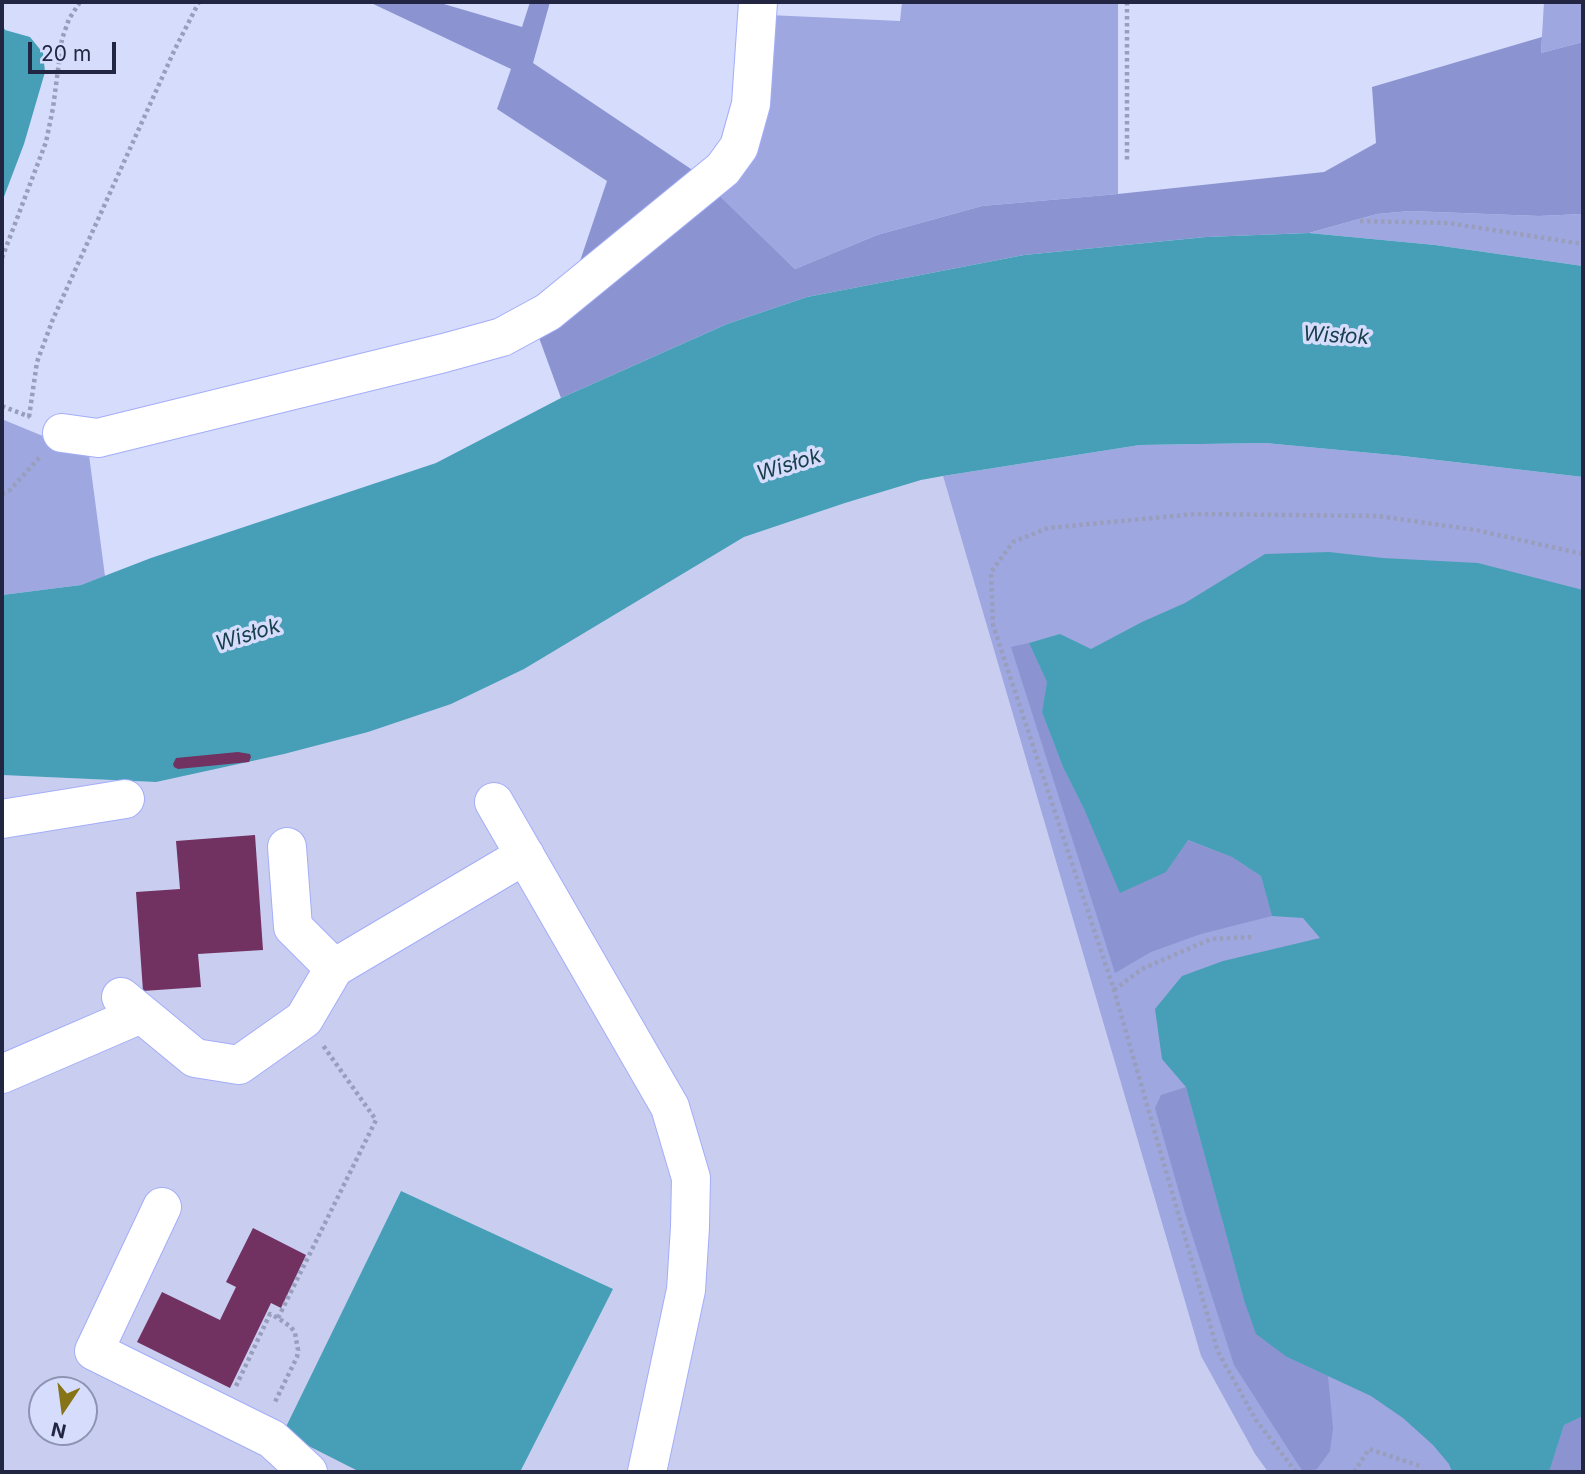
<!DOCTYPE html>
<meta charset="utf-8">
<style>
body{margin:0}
#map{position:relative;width:1585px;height:1474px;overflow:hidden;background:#d6dcfc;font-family:Inter,sans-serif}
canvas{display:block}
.frame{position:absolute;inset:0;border:4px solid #232643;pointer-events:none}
.north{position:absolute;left:28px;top:1376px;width:70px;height:70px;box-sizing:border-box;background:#d6dcfc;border:2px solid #8e93b2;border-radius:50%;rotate:193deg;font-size:19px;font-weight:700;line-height:28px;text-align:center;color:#232643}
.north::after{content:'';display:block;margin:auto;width:24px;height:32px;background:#867417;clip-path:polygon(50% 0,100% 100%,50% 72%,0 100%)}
.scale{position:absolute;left:28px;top:42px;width:88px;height:32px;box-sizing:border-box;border:4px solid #232643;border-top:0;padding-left:9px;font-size:21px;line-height:24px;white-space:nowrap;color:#232643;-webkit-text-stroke:5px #d6dcfc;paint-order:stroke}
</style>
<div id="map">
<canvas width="1585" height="1474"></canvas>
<div class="frame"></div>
<div class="north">N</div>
<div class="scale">20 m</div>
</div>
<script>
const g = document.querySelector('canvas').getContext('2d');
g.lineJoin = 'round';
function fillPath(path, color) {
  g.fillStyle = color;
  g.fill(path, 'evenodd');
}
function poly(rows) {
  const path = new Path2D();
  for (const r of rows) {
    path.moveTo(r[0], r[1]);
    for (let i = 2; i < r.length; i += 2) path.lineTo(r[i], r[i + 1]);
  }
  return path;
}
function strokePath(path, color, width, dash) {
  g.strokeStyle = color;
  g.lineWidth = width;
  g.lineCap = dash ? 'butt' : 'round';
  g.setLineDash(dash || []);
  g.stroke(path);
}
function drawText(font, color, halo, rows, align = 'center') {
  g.font = font + ' Inter,sans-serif';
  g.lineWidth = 7;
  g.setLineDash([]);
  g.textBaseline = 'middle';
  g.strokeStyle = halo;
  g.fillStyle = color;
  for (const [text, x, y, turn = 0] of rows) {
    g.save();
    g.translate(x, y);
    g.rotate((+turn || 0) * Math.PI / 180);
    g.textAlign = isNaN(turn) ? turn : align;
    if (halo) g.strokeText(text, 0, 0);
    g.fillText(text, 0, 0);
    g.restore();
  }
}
const built = poly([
 [943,476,1201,1356,1255,1454,1268,1472,2,1472,2,775,156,782,683,573,744,537,845,503,921,480],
 [42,1390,84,1390,84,1432,42,1432]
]);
const green = poly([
 [902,2,1118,2,1118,194,982,206,877,235,795,269,720,196,769,15,900,21],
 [1544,2,1583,2,1583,42,1541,53],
 [1410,211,1539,216,1583,214,1583,266,1435,245,1309,233,1377,214],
 [4,420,89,455,105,576,81,585,2,595,2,425],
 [1265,443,1403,456,1583,477,1583,1472,1268,1472,1255,1454,1201,1356,943,476,1140,445]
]);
const forest = poly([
 [369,2,437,2,522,27,530,2,550,2,533,63,694,171,589,266,580,261,607,181,497,109,511,69],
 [1542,37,1541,53,1583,42,1583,214,1539,216,1410,211,1377,214,1309,233,1206,237,1024,255,807,297,727,324,561,398,538,335,720,196,795,269,877,235,982,206,1118,194,1324,172,1376,143,1372,87],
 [1029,643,1047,682,1042,712,1063,767,1085,811,1166,872,1187,840,1232,857,1261,876,1272,916,1201,934,1151,952,1115,973,1011,647],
 [1186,1087,1244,1300,1287,1357,1328,1376,1333,1428,1330,1451,1317,1469,1303,1472,1234,1365,1185,1213,1155,1108,1161,1095],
 [1583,1416,1583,1472,1549,1472,1564,1425]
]);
const water = poly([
 [2,24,5,30,30,37,43,53,45,72,24,144,2,202],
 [1309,233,1435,245,1583,266,1583,477,1403,456,1265,443,1140,445,943,476,921,480,845,503,744,537,524,669,451,704,368,732,284,754,156,782,2,775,2,595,81,585,151,558,436,463,561,398,727,324,807,297,1024,255,1206,237],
 [1329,552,1383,558,1478,563,1583,590,1583,1416,1564,1425,1549,1472,1452,1472,1449,1464,1433,1445,1403,1418,1371,1396,1287,1357,1256,1334,1244,1300,1186,1087,1162,1059,1155,1009,1182,976,1223,961,1320,938,1303,918,1272,916,1261,876,1232,857,1188,840,1166,872,1120,893,1085,811,1063,767,1042,712,1047,682,1029,643,1060,634,1091,649,1142,622,1185,603,1265,554],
 [401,1191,613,1289,520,1472,360,1472,283,1433]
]);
const building = poly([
 [238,752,250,754,251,757,249,762,178,769,174,767,173,764,176,758],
 [255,835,263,950,198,954,201,987,143,991,136,892,180,889,176,841],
 [253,1228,306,1255,281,1308,271,1303,230,1388,137,1342,162,1292,220,1320,236,1287,226,1282]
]);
const path = poly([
 [1127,2,1127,161],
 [1360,221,1448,223,1583,244],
 [2,258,46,142,53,108,62,39,69,19,80,2],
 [2,406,30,417],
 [29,417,37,362,53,319,175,49,199,2],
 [2,494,10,490,40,457],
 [1114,990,1142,969,1211,939,1252,937],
 [278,1318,376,1120,322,1044],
 [236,1386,270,1314,278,1318,291,1327,295,1333,298,1350,297,1357,274,1404],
 [1296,1472,1256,1420,1218,1352,1114,990,993,625,991,572,1013,542,1048,528,1195,514,1378,516,1476,530,1583,554],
 [1354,1472,1369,1449,1423,1467]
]);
const minor = poly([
 [62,433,98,438,444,353,502,337,548,312,723,169,739,147,751,104,758,2],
 [494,802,670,1107,691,1178,690,1227,686,1290,647,1472],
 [2,819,125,799],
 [287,847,293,927,334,968],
 [121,997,195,1058,239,1065,304,1019,334,968,525,855],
 [2,1074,141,1014],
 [162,1207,94,1351,272,1439,308,1472]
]);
const waterNames = [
 ["Wisłok",1336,336,3],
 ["Wisłok",789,465,-17],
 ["Wisłok",248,635,-17]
];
fillPath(built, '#c9cef0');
fillPath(green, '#9fa7e1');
fillPath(forest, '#8b94d1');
fillPath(water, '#469fb6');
fillPath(building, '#713161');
strokePath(minor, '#a3adf9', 40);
strokePath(path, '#999ebd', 4.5, [3.5, 3.5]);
strokePath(minor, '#fff', 38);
drawText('italic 21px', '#163f49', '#d6dcfc', waterNames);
</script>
